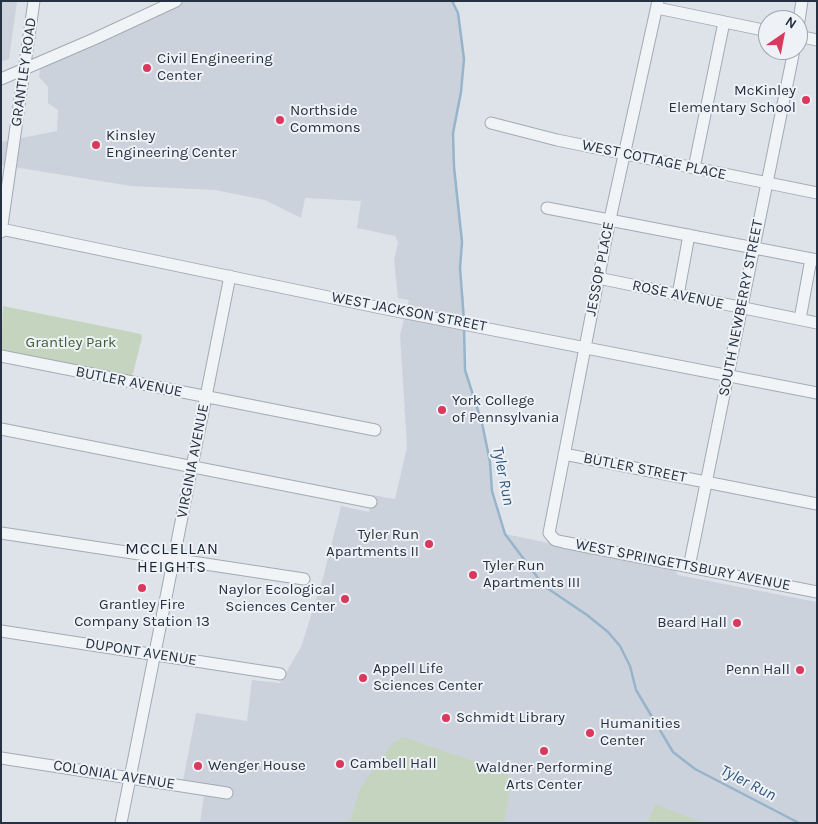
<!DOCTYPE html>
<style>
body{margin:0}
#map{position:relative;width:818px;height:824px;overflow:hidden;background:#dee3e9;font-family:Karla,sans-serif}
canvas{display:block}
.frame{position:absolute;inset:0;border:2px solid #263241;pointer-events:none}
.north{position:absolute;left:758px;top:10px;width:50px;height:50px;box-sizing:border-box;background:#eef2f6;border:1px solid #9ea5ae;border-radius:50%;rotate:33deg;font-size:14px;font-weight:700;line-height:20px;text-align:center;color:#263241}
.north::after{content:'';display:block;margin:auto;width:18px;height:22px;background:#d8395c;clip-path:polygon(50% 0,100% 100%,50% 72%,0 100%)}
</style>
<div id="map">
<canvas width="818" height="824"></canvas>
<div class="frame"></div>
<div class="north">N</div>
</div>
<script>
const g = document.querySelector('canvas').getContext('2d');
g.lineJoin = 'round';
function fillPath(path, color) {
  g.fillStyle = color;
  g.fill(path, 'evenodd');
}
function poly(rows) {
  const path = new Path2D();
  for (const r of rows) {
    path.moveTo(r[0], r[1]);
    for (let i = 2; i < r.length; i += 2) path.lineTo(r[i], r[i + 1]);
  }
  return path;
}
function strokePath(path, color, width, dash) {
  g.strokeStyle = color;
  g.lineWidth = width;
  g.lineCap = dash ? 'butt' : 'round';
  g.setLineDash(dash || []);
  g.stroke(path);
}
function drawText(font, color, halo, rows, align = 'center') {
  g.font = font + ' Karla,sans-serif';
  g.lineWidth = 4;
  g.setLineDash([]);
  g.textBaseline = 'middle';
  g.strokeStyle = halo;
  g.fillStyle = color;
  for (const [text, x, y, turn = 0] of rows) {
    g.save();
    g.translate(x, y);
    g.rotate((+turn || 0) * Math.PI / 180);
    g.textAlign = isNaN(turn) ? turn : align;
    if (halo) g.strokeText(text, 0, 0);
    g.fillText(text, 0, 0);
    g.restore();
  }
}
const built = poly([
 [1,1,17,1,9,59,1,62],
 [184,1,459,1,453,4,458,13,464,59,461,92,453,133,454,167,462,242,460,268,464,300,465,370,482,423,490,462,492,491,505,534,674,569,678,575,817,602,817,823,200,823,205,789,182,786,196,713,247,721,252,680,280,683,301,647,323,578,341,506,369,512,372,495,395,499,407,447,400,335,409,300,398,298,394,260,398,242,395,236,357,228,361,201,305,198,301,218,265,200,215,190,131,186,1,165,1,142,57,131,58,110,48,103,48,87,39,77,40,69]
]);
const green = poly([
 [3,306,141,334,142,338,133,373,129,377,1,352],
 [403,737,506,772,511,782,504,823,344,823,351,819,360,788,392,744],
 [655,804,704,823,648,823]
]);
const stream = poly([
 [452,1,458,13,464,59,461,92,453,133,454,167,462,242,460,268,464,321],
 [464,326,465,370,482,423,490,462,492,491,505,534,544,586,587,615,608,632,620,646,630,666,636,690,673,752,695,769,799,823]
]);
const minor = poly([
 [658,1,610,219,549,533,555,540,563,542,817,592],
 [657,8,768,31],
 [798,27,802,1],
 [798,36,817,40],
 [1,79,94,39,176,1],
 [491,123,557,140,817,193],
 [694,168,724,22],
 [547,208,817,260],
 [1,229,386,309,817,393],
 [1,232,34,1],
 [598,278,817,323],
 [678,295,689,235],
 [800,319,811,259],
 [1,356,375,430],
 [1,429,371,502],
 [564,454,817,504],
 [1,533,304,579],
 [689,567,794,50],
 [1,631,280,674],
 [1,758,227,793],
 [121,823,230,276]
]);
const markers = [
 [147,68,5,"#d8395c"],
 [806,100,5,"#d8395c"],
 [280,120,5,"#d8395c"],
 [96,145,5,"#d8395c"],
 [442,410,5,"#d8395c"],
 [429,544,5,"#d8395c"],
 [473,575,5,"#d8395c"],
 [142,588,5,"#d8395c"],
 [345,599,5,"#d8395c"],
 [737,623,5,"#d8395c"],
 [800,670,5,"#d8395c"],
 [363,678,5,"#d8395c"],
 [446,718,5,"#d8395c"],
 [590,733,5,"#d8395c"],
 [544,751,5,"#d8395c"],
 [340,764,5,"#d8395c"],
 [198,766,5,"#d8395c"]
];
const poiNames = [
 ["Civil Engineering",157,59],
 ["Center",157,76],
 ["McKinley",796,91,"right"],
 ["Elementary School",796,108,"right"],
 ["Northside",290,111],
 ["Commons",290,128],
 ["Kinsley",106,136],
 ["Engineering Center",106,153],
 ["York College",452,401],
 ["of Pennsylvania",452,418],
 ["Tyler Run",419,535,"right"],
 ["Apartments II",419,552,"right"],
 ["Tyler Run",483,566],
 ["Apartments III",483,583],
 ["Naylor Ecological",335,590,"right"],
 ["Sciences Center",335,607,"right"],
 ["Grantley Fire",142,605,"center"],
 ["Company Station 13",142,622,"center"],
 ["Beard Hall",727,623,"right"],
 ["Appell Life",373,669],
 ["Sciences Center",373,686],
 ["Penn Hall",790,670,"right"],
 ["Schmidt Library",456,718],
 ["Humanities",600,724],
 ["Center",600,741],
 ["Cambell Hall",350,764],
 ["Wenger House",208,766],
 ["Waldner Performing",544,768,"center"],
 ["Arts Center",544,785,"center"]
];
const streetNames = [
 ["GRANTLEY ROAD",24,72,-82],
 ["WEST COTTAGE PLACE",654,160,12],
 ["JESSOP PLACE",600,269,-79],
 ["ROSE AVENUE",678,295,12],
 ["SOUTH NEWBERRY STREET",741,308,-79],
 ["WEST JACKSON STREET",409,312,11],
 ["BUTLER AVENUE",129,382,11],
 ["VIRGINIA AVENUE",193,461,-79],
 ["BUTLER STREET",635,468,11],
 ["WEST SPRINGETTSBURY AVENUE",683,565,11],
 ["DUPONT AVENUE",141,652,9],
 ["COLONIAL AVENUE",114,775,9]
];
const parkNames = [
 ["Grantley Park",71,343]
];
const waterNames = [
 ["Tyler Run",503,476,79],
 ["Tyler Run",748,783,27]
];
const neighbourhoodNames = [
 ["MCCLELLAN",172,549],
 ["HEIGHTS",172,567]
];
fillPath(built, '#ccd2db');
fillPath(green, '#c5d4bf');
strokePath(stream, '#96b4cc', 2.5);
strokePath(minor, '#a3aab3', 13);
strokePath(minor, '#f1f4f7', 11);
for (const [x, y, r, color] of markers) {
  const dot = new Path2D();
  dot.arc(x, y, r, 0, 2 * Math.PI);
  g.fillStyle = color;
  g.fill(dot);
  strokePath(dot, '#eef2f6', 2);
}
drawText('15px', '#263241', '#eef2f6', poiNames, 'left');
drawText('15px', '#263241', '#eef2f6', streetNames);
drawText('15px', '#3e5e32', '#eef2f6', parkNames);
drawText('italic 16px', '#2d5478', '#eef2f6', waterNames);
g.letterSpacing = '1px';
drawText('16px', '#182332', '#eef2f6', neighbourhoodNames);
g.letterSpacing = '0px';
</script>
